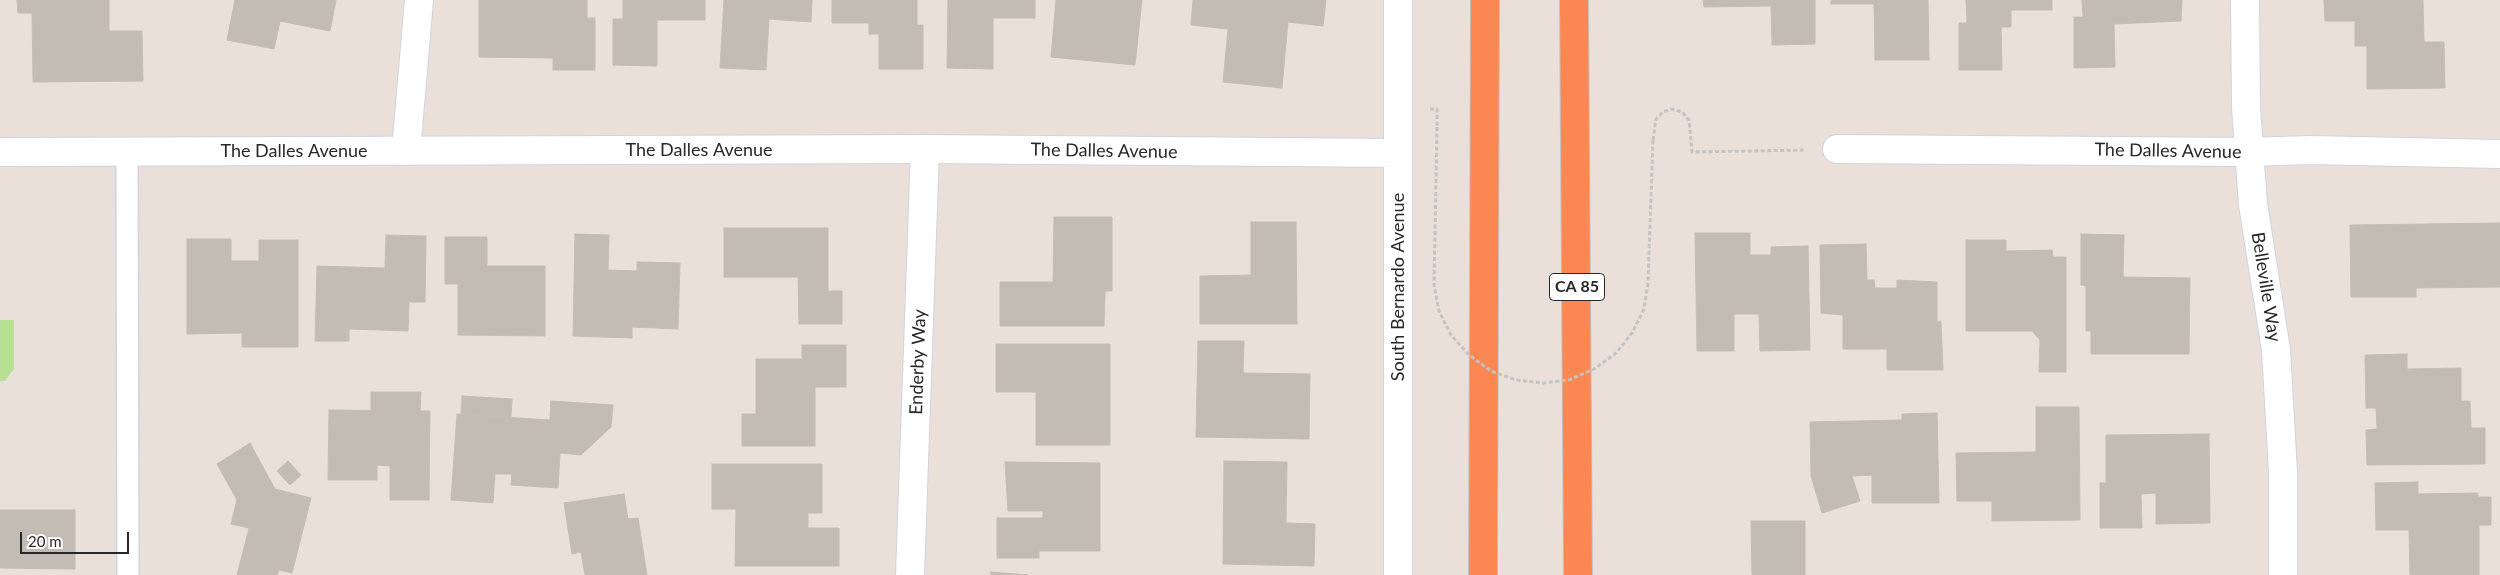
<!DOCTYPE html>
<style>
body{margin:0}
#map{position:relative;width:2500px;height:575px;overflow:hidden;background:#eae0d9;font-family:Lato,sans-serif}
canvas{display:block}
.scale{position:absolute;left:20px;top:532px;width:109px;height:22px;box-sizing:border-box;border:2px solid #272727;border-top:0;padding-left:6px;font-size:15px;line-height:18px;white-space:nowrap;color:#272727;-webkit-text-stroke:4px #fff;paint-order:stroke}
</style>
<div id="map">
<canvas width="2500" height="575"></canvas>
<div class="scale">20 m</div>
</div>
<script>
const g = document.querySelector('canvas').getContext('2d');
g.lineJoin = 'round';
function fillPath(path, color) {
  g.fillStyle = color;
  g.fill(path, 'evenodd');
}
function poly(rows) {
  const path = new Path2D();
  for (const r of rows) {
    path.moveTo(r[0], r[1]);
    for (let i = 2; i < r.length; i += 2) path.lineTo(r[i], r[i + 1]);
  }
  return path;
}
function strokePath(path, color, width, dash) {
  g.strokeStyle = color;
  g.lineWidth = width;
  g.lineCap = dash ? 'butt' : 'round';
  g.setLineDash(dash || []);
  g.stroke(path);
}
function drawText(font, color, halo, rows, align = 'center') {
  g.font = font + ' Lato,sans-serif';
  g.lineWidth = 4;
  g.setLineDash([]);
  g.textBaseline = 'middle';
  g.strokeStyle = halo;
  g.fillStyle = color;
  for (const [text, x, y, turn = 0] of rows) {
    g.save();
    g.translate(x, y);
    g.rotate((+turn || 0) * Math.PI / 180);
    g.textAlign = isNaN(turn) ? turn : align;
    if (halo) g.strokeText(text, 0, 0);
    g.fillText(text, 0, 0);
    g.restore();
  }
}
const green = poly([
 [0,320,14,320,14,369,5,381,0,381]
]);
const building = poly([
 [17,0,109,0,109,31,142,31,143,81,33,82,32,13,18,13,17,0],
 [235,0,336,0,330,31,280,21,274,49,227,40,235,0],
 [479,0,587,0,587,18,595,18,595,70,553,70,553,58,479,57,479,0],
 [623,0,705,0,705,20,657,20,657,66,613,65,613,19,623,19,623,0],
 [724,0,812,0,811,22,769,19,766,70,720,68,724,0],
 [832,0,917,0,917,25,923,25,923,69,879,69,879,34,869,34,869,23,832,23,832,0],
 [948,0,1035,0,1035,18,993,18,993,69,947,68,948,0],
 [1056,0,1142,0,1135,65,1051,57,1056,0],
 [1193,0,1326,0,1323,26,1288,22,1282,88,1223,82,1228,29,1191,25,1193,0],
 [1703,0,1815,0,1815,44,1772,45,1771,6,1704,7,1703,0],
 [1831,0,1928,0,1929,60,1875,60,1874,4,1831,4,1831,0],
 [1966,0,2052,0,2052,10,2011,10,2011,27,2001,27,2002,70,1959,70,1959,23,1967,23,1966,0],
 [2082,0,2182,0,2181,21,2114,24,2115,67,2074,68,2074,17,2083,17,2082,0],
 [2324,0,2423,0,2424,42,2444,42,2445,88,2367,89,2367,46,2355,46,2355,21,2325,21,2324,0],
 [1054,217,1112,217,1112,291,1105,291,1104,326,1000,326,1000,282,1053,282,1054,217],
 [1251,222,1296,222,1297,324,1200,324,1200,276,1251,275,1251,222],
 [2500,223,2500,287,2416,288,2416,297,2351,297,2350,225,2500,223],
 [724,228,828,228,828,291,842,291,842,324,799,324,798,277,724,277,724,228],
 [1695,233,1750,233,1750,255,1771,255,1771,247,1808,246,1810,350,1760,351,1759,314,1734,314,1734,351,1697,351,1695,233],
 [575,234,609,235,608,270,637,271,637,262,680,263,678,329,632,327,632,338,573,336,575,234],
 [2081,234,2124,235,2123,277,2190,278,2189,354,2091,354,2091,331,2086,331,2086,286,2081,285,2081,234],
 [386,235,426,236,425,302,409,302,408,331,349,329,349,341,315,341,317,266,385,268,386,235],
 [445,237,487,237,487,266,545,266,545,336,458,335,458,284,445,284,445,237],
 [187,239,231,239,231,261,259,261,259,240,298,240,298,347,242,347,242,333,187,334,187,239],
 [1966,240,2006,240,2006,251,2052,250,2053,257,2066,257,2066,372,2039,372,2040,340,2032,331,1966,331,1966,240],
 [1866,244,1867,280,1874,280,1875,288,1897,288,1897,280,1937,282,1937,322,1941,321,1943,370,1887,370,1887,349,1843,349,1843,315,1821,313,1820,245,1866,244],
 [1198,341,1244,341,1243,373,1310,374,1309,439,1196,437,1198,341],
 [996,344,1110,344,1110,445,1036,445,1036,392,996,392,996,344],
 [802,345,846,345,846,387,815,387,815,446,742,446,742,414,756,414,756,359,802,359,802,345],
 [2407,354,2407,369,2461,368,2461,401,2470,401,2471,428,2485,428,2485,464,2367,465,2366,430,2377,429,2376,408,2366,408,2365,355,2407,354],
 [371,392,421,392,420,411,371,411,371,392],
 [462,396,512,399,511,417,461,414,462,396],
 [551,401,613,405,611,427,581,455,560,453,558,488,511,485,512,474,495,474,493,503,451,500,457,414,550,420,551,401],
 [2036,407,2079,407,2080,520,1992,521,1992,501,1957,501,1956,453,2036,452,2036,407],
 [329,410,430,411,429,500,390,500,390,466,377,465,377,480,328,480,329,410],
 [1937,413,1939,503,1872,503,1872,475,1852,476,1860,501,1822,513,1811,476,1810,422,1902,420,1902,414,1937,413],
 [2209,434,2210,523,2156,524,2156,493,2141,494,2142,528,2100,528,2100,483,2106,483,2106,435,2209,434],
 [250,443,275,489,311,498,292,573,279,570,277,575,237,575,249,528,231,524,237,500,217,464,250,443],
 [288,461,301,475,290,485,277,471,288,461],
 [1224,461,1287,462,1286,523,1315,524,1314,566,1223,564,1224,461],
 [1005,462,1100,463,1100,551,1039,551,1039,558,997,558,997,518,1043,518,1043,511,1008,511,1005,462],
 [712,464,822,464,822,513,808,513,808,528,839,528,839,566,735,566,736,509,712,509,712,464],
 [2418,482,2418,494,2478,493,2478,497,2491,497,2491,525,2479,525,2479,575,2410,575,2409,530,2376,530,2375,483,2418,482],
 [624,494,628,519,638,518,647,575,585,575,581,552,572,554,564,503,624,494],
 [0,510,75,510,75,569,0,568,0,510],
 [1751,521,1805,521,1805,575,1752,575,1751,521],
 [991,572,1028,575,991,575,991,572]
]);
const path = poly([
 [1430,109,1437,109,1437,127],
 [1653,140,1656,119,1663,112,1672,109,1682,112,1689,120,1692,152,1806,150]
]);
const lane = poly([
 [127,151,128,575]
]);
const street = poly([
 [1837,149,2248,152,2310,150,2500,154],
 [406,151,419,0],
 [910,575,925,149]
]);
const secondary = poly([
 [2245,0,2246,108,2253,204,2276,350,2283,472,2283,575],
 [0,152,925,149,1398,153],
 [1398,575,1398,0]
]);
const highway = poly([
 [1574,0,1578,575],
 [1483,575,1485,0]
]);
const pathBridge = poly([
 [1437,127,1434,285,1439,311,1451,335,1469,355,1491,371,1516,380,1543,383,1569,380,1594,369,1615,354,1632,333,1644,309,1648,283,1653,140]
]);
const shields = [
 [1577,287,55]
];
const shieldNames = [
 ["CA 85",1577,287]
];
const streetNames = [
 ["The Dalles Avenue",699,150],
 ["The Dalles Avenue",294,151],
 ["The Dalles Avenue",1104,151,1],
 ["The Dalles Avenue",2168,151,1],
 ["South Bernardo Avenue",1398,287,-90],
 ["Belleville Way",2266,287,81],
 ["Enderby Way",918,362,-88]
];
fillPath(green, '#b8e095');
fillPath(building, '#c2bcb5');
strokePath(building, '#c5bcb3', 1);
strokePath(lane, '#ced4e1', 24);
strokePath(street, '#ced4e1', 30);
strokePath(secondary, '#ced4e1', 30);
strokePath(highway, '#c3c3c3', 30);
strokePath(path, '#c3c3c3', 3, [4, 2.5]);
strokePath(lane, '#fff', 21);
strokePath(street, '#fff', 28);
strokePath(secondary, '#fff', 28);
strokePath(highway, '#fb8753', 28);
strokePath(pathBridge, '#c3c3c3', 3, [4, 2.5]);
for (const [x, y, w] of shields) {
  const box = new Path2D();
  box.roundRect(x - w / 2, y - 13.5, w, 27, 4);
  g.fillStyle = '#fff';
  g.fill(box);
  strokePath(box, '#272727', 1);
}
drawText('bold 16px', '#272727', null, shieldNames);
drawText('18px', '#272727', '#fff', streetNames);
</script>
